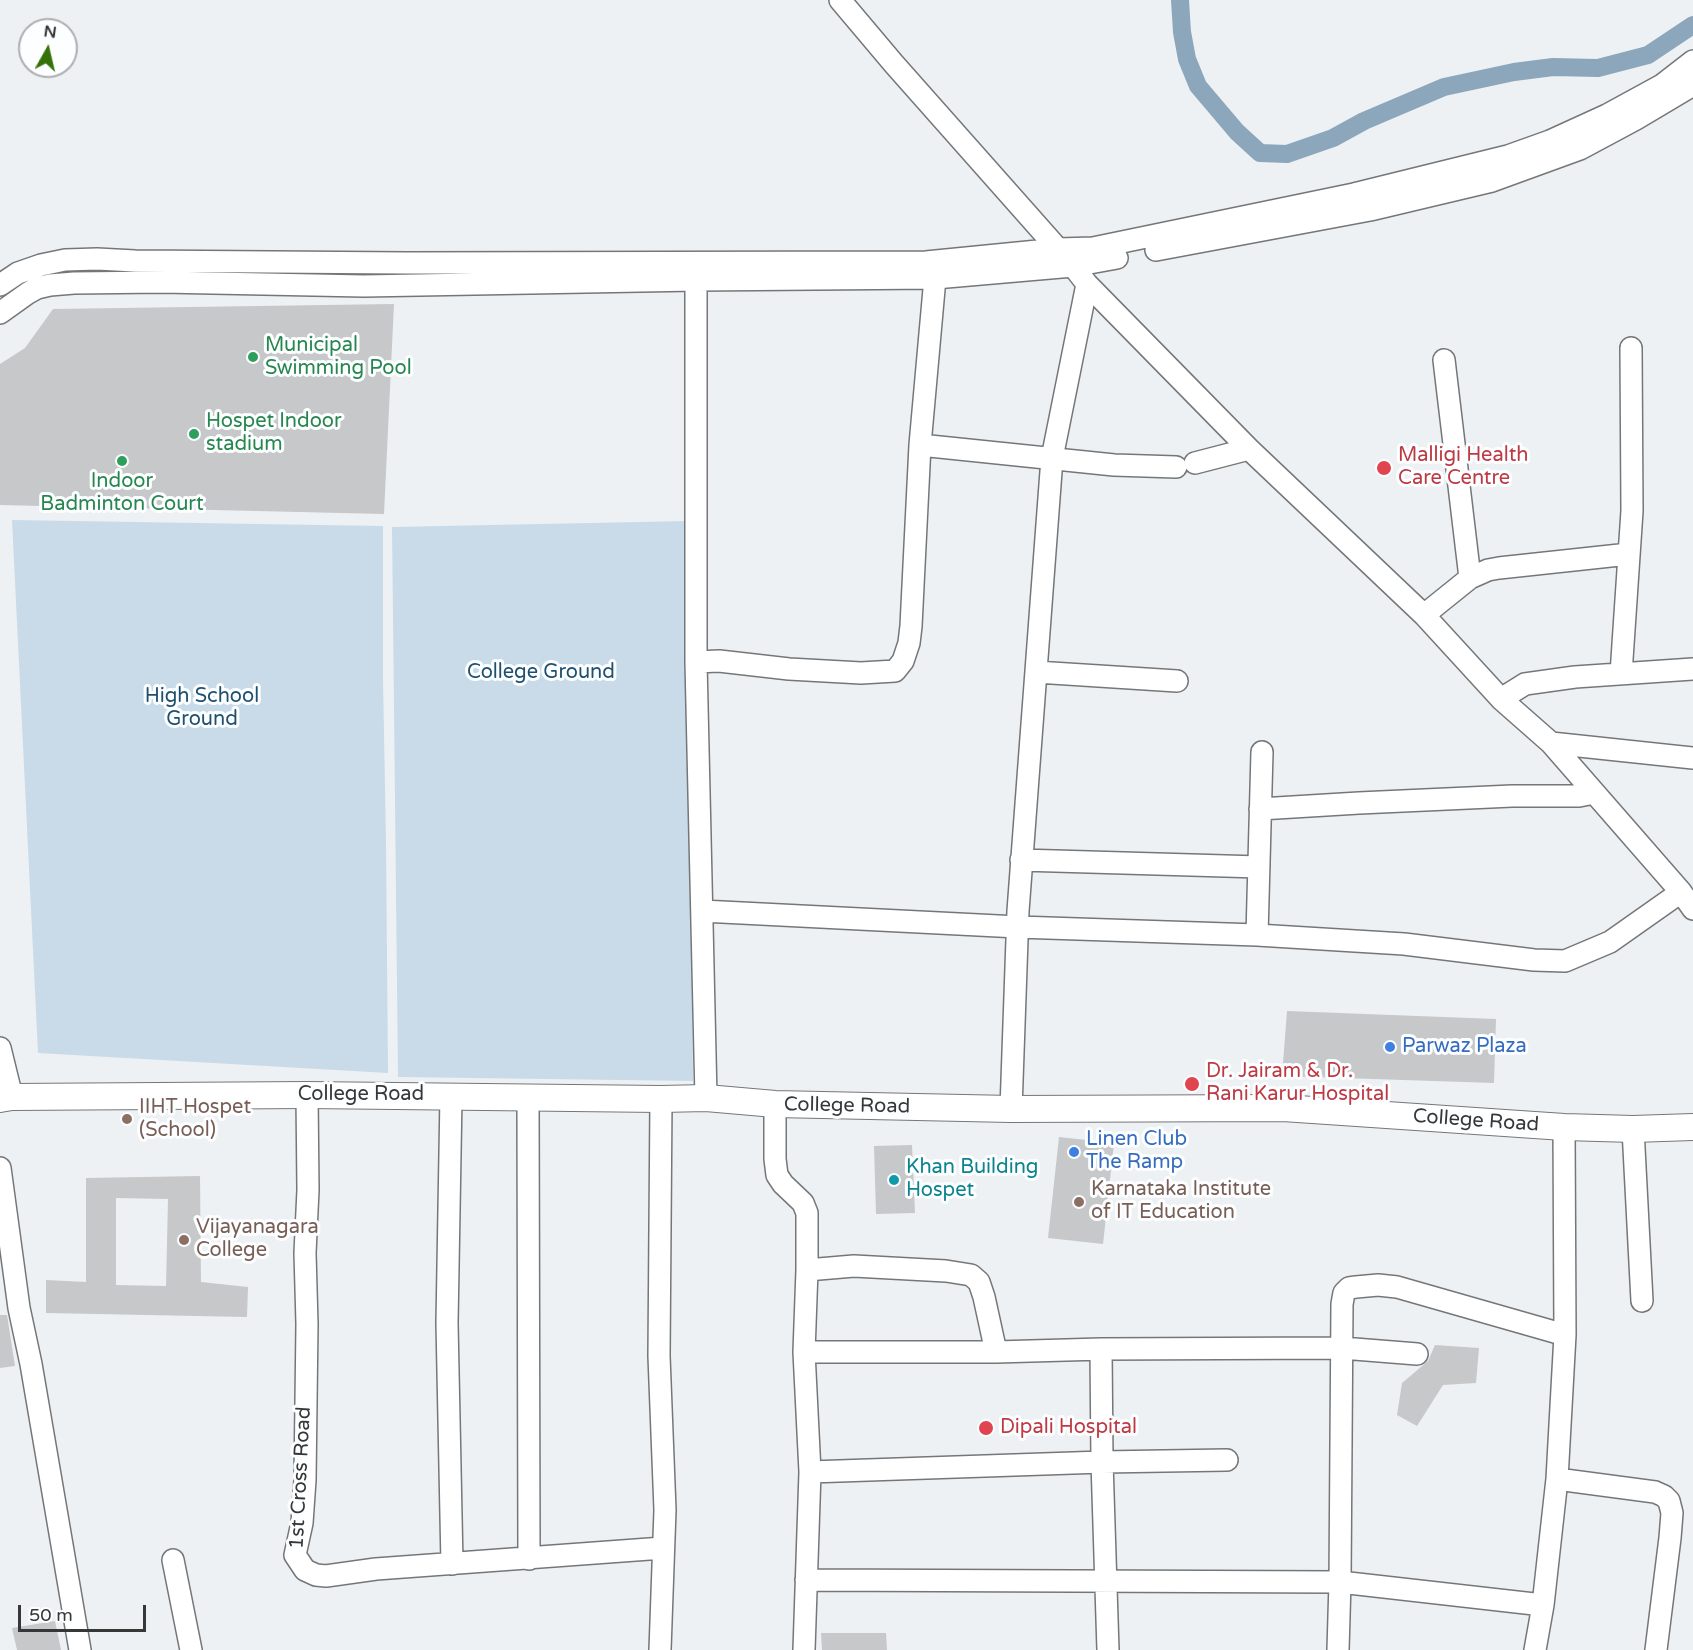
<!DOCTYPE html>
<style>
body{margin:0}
#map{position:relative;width:1693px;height:1650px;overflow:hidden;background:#eef1f3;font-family:"Varela Round",sans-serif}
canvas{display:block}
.north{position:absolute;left:18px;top:18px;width:60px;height:60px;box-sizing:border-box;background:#fcfeff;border:2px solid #adaeaf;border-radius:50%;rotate:8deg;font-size:16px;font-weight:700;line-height:24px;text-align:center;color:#363737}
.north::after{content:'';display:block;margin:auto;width:21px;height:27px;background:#347208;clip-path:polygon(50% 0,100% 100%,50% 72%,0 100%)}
.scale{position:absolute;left:18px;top:1605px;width:128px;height:27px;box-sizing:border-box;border:3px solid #363737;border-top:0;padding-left:8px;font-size:18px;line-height:21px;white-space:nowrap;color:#363737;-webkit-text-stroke:4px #fcfeff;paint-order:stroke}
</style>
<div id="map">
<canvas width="1693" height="1650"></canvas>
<div class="north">N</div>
<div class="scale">50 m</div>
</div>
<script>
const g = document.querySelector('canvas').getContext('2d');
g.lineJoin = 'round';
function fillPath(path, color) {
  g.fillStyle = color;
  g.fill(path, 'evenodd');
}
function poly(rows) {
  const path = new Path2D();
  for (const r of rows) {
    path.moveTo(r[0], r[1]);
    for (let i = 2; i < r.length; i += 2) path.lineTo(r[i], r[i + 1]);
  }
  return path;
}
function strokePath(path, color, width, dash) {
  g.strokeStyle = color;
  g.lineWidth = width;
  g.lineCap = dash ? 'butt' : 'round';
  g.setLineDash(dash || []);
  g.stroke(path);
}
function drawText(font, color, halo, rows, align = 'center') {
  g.font = font + ' "Varela Round",sans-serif';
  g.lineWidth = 6;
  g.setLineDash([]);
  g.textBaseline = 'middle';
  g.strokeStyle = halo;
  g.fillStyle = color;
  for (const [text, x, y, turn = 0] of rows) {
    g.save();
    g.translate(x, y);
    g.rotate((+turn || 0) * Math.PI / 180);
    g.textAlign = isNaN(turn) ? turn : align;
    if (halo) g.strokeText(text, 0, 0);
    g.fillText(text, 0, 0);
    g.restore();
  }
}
const green = poly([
 [12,520,383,526,383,679,386,840,388,1073,38,1053],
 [688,521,693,1081,398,1077,392,527]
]);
const canal = poly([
 [1180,0,1182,32,1187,59,1198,86,1237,132,1260,153,1287,154,1333,138,1364,121,1444,87,1514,72,1553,67,1598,68,1648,55,1693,25]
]);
const building = poly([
 [394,304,384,514,0,505,0,364,25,348,53,309],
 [1287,1011,1496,1019,1494,1083,1282,1076],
 [1059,1137,1114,1143,1103,1244,1048,1238],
 [912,1145,915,1213,876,1214,874,1146],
 [200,1176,201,1282,248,1287,247,1317,46,1313,46,1280,86,1282,86,1178],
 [116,1198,168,1199,166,1286,116,1285],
 [0,1315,7,1315,15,1366,0,1368],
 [1435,1345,1479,1348,1476,1383,1443,1385,1417,1426,1397,1415,1402,1383,1428,1361],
 [55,1621,61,1650,17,1650,12,1628],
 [821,1633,886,1633,887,1650,822,1650]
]);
const minor = poly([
 [840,0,894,64,1073,266,1087,284,1249,449,1424,615,1501,699,1551,743,1681,892,1693,909],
 [1156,250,1370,210,1492,181,1580,149,1636,119,1693,85],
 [696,268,696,662,706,1098],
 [0,285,18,273,41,265,65,260,97,259,135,261,407,263,926,262,1058,249,1093,248,1354,194,1508,156,1550,141,1607,115,1662,85,1693,61],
 [0,313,28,293,37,288,50,285,74,283,162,282,364,286,696,280,935,278,1073,266,1117,258],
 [1444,360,1470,578],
 [920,445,1114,465,1176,467],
 [1195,463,1249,449],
 [1424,615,1470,578,1488,570,1499,568,1629,554],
 [696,662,719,661,789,669,861,673,895,671,903,661,909,643,911,626,920,445,935,278],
 [1036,672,1177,681],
 [1621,674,1632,511,1631,348],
 [1501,699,1525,684,1575,677,1693,669],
 [1551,743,1693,758],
 [1262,752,1257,935,1404,944,1534,960,1565,961,1610,942,1681,892],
 [1260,809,1359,803,1512,796,1579,796,1594,793],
 [1021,860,1259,867],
 [702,911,1018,927,1257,935],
 [0,1048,12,1097],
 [307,1095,308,1190,305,1253,307,1324,305,1480,302,1523,295,1555,305,1570,316,1575,326,1576,376,1569,663,1548],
 [451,1096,447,1323,452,1564],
 [528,1096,529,1559],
 [775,1104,775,1159,777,1175,783,1184,803,1203,807,1213,807,1270,804,1352,810,1472,804,1650],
 [1011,1109,1018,911,1052,458,1087,284],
 [1633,1129,1642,1301],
 [0,1168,19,1308,31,1364,80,1650],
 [807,1270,854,1266,946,1271,971,1275,979,1282,984,1297,996,1352],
 [1101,1349,1102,1462,1108,1650],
 [804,1352,996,1352,1101,1349,1342,1348,1417,1354],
 [810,1472,1102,1462,1227,1460],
 [1557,1479,1655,1492,1664,1496,1669,1501,1672,1513,1670,1538,1656,1650],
 [173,1560,191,1650],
 [806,1580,1340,1582,1543,1605],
 [660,1650,665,1510,659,1356,661,1099],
 [1338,1650,1340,1582,1342,1304,1344,1293,1349,1288,1356,1287,1378,1285,1397,1287,1565,1335],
 [1535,1650,1543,1605,1557,1479,1565,1335,1564,1127]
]);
const major = poly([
 [0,1099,12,1097,307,1095,661,1099,706,1098,775,1104,1011,1109,1283,1108,1564,1127,1633,1129,1693,1127]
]);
const markers = [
 [253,357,6,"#2e9e5b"],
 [194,434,6,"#2e9e5b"],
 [122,461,6,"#2e9e5b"],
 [1384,468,8,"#e0444e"],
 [1390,1047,6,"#3f7fe0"],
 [1192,1084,8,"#e0444e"],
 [127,1119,6,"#8d6e63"],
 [1074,1152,6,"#3f7fe0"],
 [894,1180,6,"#0f9aa8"],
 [1079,1202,6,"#8d6e63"],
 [184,1240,6,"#8d6e63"],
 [986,1428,8,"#e0444e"]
];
const leisureNames = [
 ["Municipal",265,346],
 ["Swimming Pool",265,369],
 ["Hospet Indoor",206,422],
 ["stadium",206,445],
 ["Indoor",122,482,"center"],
 ["Badminton Court",122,505,"center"]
];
const healthNames = [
 ["Malligi Health",1398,456],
 ["Care Centre",1398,479],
 ["Dr. Jairam & Dr.",1206,1072],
 ["Rani Karur Hospital",1206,1095],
 ["Dipali Hospital",1000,1428]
];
const parkNames = [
 ["College Ground",541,673],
 ["High School",202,697],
 ["Ground",202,720]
];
const shopNames = [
 ["Parwaz Plaza",1402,1047],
 ["Linen Club",1086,1140],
 ["The Ramp",1086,1163]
];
const streetNames = [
 ["College Road",361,1095],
 ["College Road",847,1106,1],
 ["College Road",1476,1121,4],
 ["1st Cross Road",301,1478,-87]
];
const educationNames = [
 ["IIHT Hospet",139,1108],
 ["(School)",139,1131],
 ["Karnataka Institute",1091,1190],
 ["of IT Education",1091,1213],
 ["Vijayanagara",196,1228],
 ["College",196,1251]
];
const cultureNames = [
 ["Khan Building",906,1168],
 ["Hospet",906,1191]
];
fillPath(green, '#c9dbe8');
strokePath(canal, '#8ca7bc', 18);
fillPath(building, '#c6c8ca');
strokePath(minor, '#747779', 24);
strokePath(major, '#747779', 28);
strokePath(minor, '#fff', 21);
strokePath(major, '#fff', 26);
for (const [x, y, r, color] of markers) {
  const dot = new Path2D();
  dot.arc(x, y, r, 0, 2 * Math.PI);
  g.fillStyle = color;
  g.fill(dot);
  strokePath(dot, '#fcfeff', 2);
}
drawText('20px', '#27864d', '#fcfeff', leisureNames, 'left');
drawText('20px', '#be3a42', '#fcfeff', healthNames, 'left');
drawText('20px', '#1f4f6e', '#fcfeff', parkNames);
drawText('20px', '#366cbe', '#fcfeff', shopNames, 'left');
drawText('20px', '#363737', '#fcfeff', streetNames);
drawText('20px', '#785e54', '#fcfeff', educationNames, 'left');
drawText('20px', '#0d838f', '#fcfeff', cultureNames, 'left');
</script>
